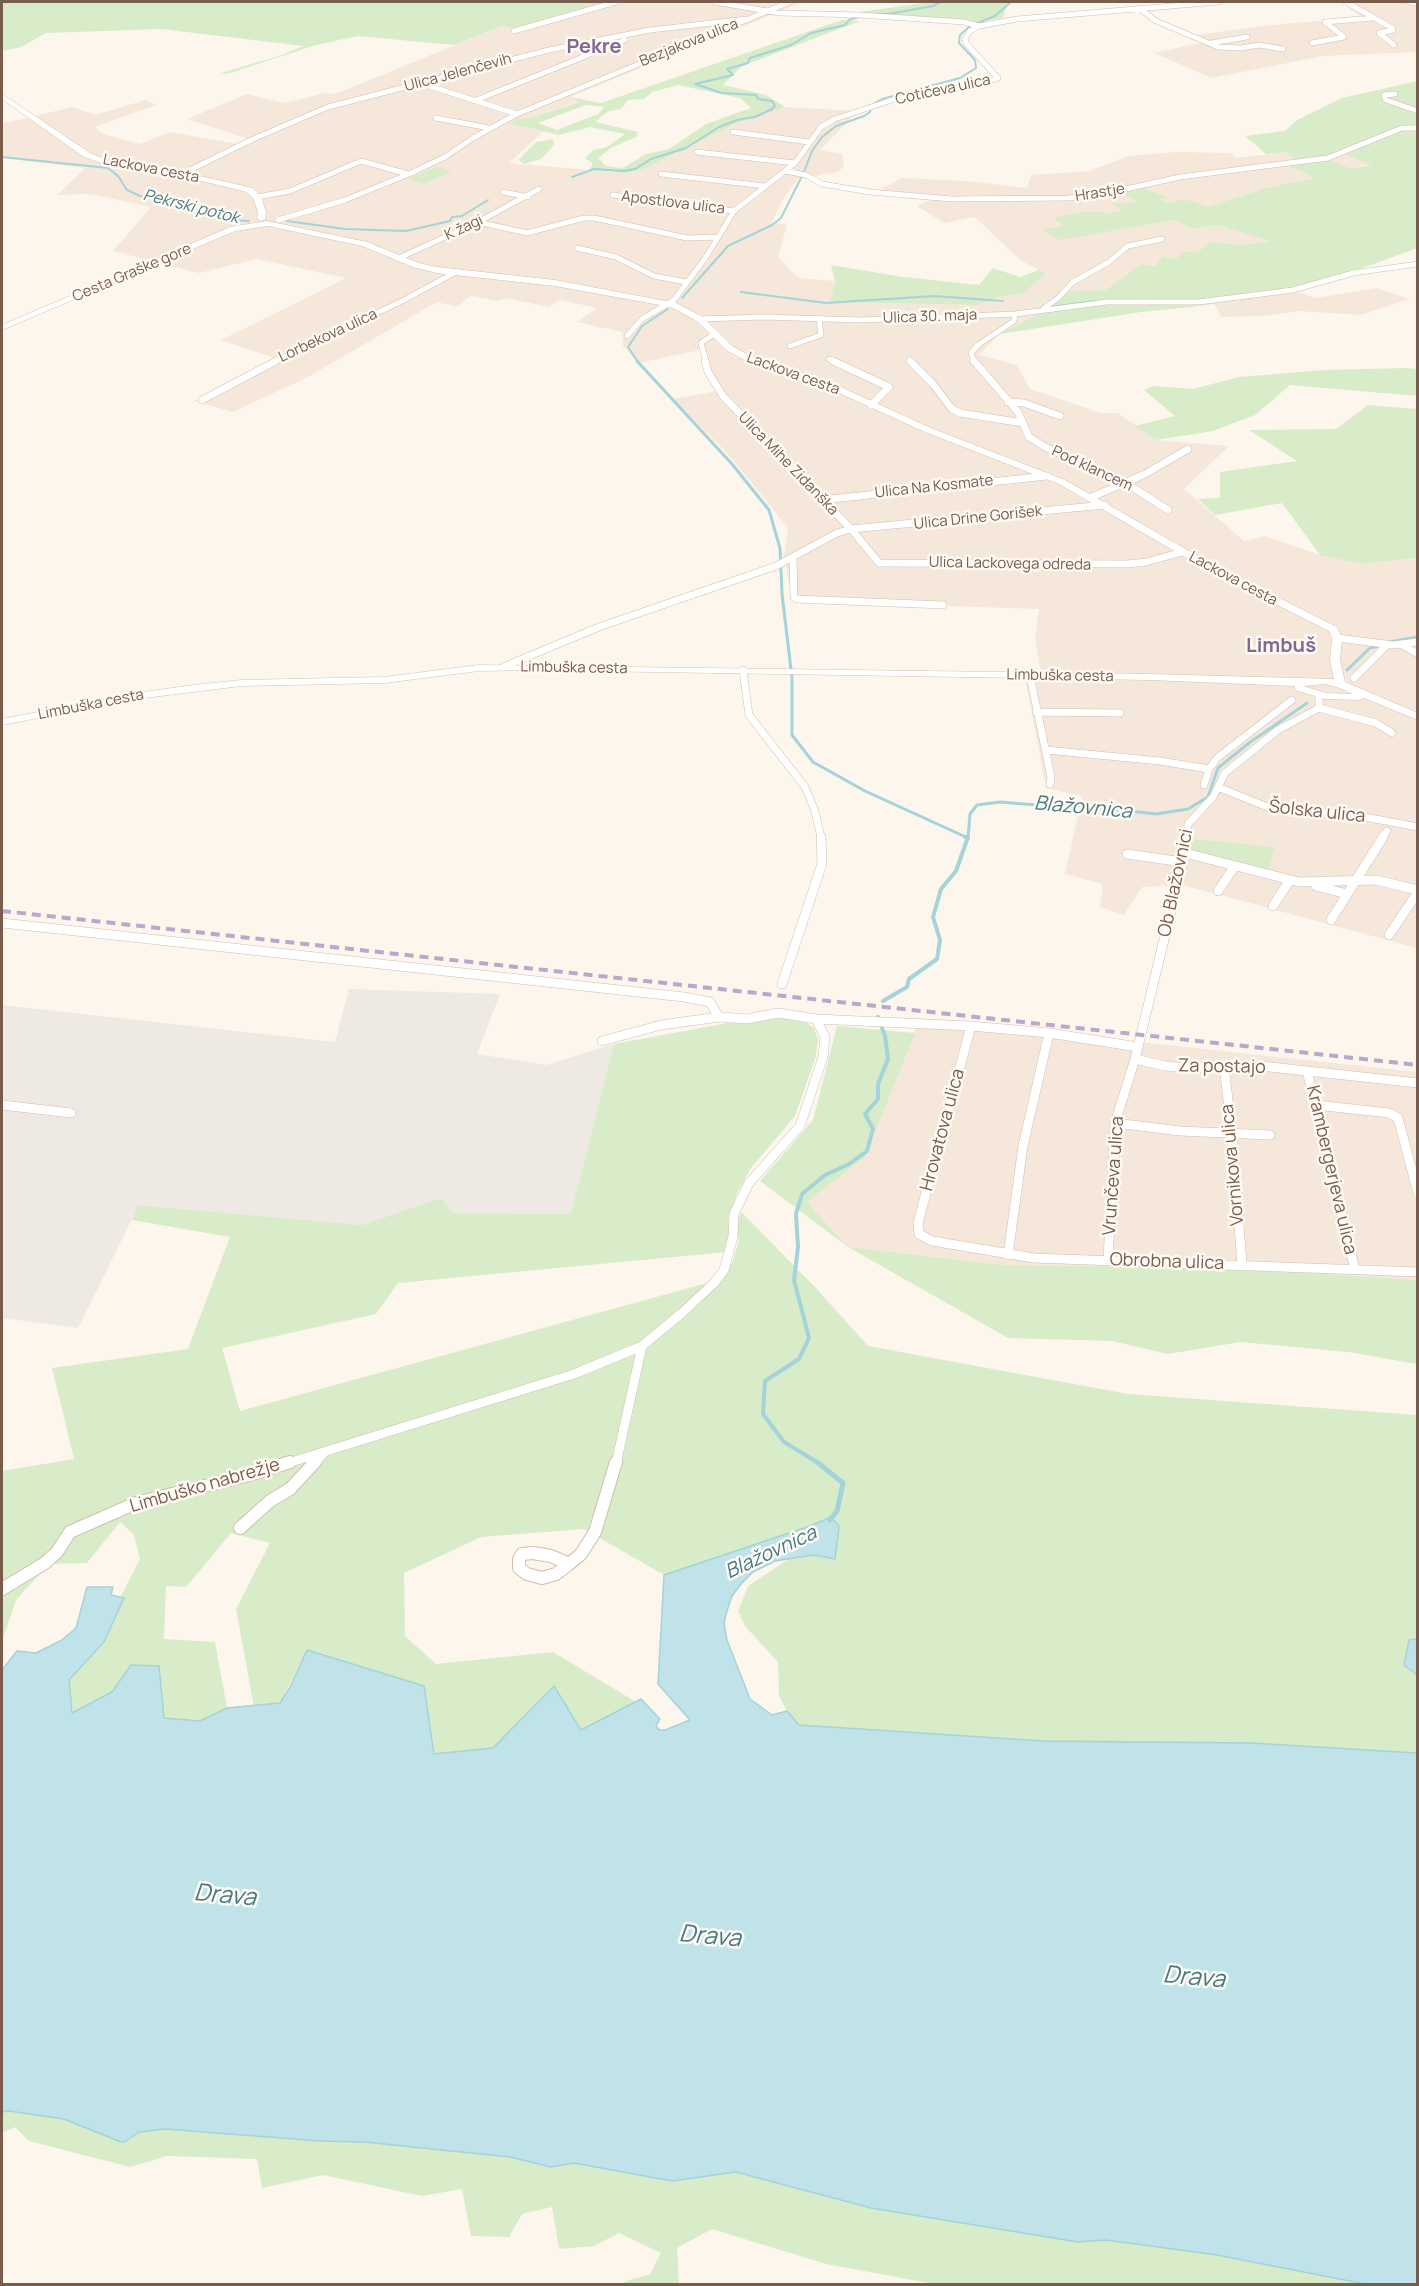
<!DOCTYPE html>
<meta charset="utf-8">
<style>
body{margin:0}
#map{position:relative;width:1419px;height:2286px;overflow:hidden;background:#fdf6ec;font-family:Manrope,sans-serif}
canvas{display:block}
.frame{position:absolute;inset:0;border:3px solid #7a5c4d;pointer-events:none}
</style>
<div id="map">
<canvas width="1419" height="2286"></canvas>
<div class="frame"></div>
</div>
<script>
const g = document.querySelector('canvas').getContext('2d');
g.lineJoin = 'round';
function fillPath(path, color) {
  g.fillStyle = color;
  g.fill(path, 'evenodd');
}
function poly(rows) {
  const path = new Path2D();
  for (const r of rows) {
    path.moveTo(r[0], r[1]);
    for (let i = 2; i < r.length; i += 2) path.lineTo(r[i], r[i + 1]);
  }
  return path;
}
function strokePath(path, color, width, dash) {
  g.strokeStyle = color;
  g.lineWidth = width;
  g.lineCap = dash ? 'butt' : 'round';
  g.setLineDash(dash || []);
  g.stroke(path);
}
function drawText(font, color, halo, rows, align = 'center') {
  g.font = font + ' Manrope,sans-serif';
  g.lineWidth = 5;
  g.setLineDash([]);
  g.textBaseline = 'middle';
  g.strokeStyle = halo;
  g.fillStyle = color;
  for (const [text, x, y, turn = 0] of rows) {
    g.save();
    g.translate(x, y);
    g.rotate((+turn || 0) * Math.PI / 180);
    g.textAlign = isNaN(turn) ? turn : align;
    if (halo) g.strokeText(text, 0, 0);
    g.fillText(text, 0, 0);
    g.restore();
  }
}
const residential = poly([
 [606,2,802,2,570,97,579,101,530,118,516,119,511,124,543,132,509,163,625,173,641,170,735,124,785,107,858,111,820,150,842,154,844,167,837,172,798,179,783,199,772,222,787,225,778,257,798,278,835,281,830,302,978,305,998,297,1022,294,1039,270,1020,260,975,217,944,223,917,206,930,200,873,194,901,178,966,181,1027,188,1031,175,1089,171,1129,156,1176,152,1230,153,1236,158,1286,152,1340,152,1372,164,1352,169,1327,159,1289,166,1316,178,1266,188,1209,208,1184,199,1168,203,1120,193,1138,202,1113,205,1124,211,1109,213,1085,211,1054,219,1065,226,1044,229,1142,224,1174,220,1192,229,1218,225,1271,241,1240,245,1211,242,1196,253,1155,266,1142,264,1105,290,1067,291,1046,310,1000,334,979,355,1017,365,1030,389,1101,413,1118,413,1156,440,1229,446,1184,489,1244,541,1265,536,1320,555,1360,564,1417,558,1417,948,1183,885,1142,887,1124,915,1100,907,1103,884,1065,874,1082,796,1046,788,1024,672,1040,670,1035,638,1039,609,792,601,784,555,788,528,729,455,673,399,717,391,706,372,700,350,638,363,623,346,622,332,577,322,597,308,560,300,549,307,505,298,499,301,471,296,457,307,437,302,308,377,233,412,194,401,274,358,221,340,346,278,257,259,199,273,113,251,151,207,90,194,57,195,85,168,2,158,2,124,72,107,96,115,145,100,157,105,94,127,104,134,140,144,170,132,238,144,248,139,187,119,247,94,284,103,325,93,335,94,502,26,515,28],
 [1341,2,1417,2,1417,52,1323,56,1212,78,1154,53,1210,41,1197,35,1262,26,1361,17],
 [1377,288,1409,299,1361,315,1298,311,1264,316,1221,317,1214,304,1298,292,1315,298],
 [918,1018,1417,1072,1417,1280,1235,1268,1004,1265,848,1247,807,1202,865,1157,914,1033]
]);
const industrial = poly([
 [349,989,500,994,477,1054,546,1065,614,1044,572,1214,452,1213,441,1198,362,1225,139,1205,78,1328,2,1318,2,1005,335,1042]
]);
const green = poly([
 [15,2,607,2,515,28,502,26,454,45,358,36,316,45,227,74,221,73,279,56,304,46,161,29,46,33,21,47,2,51,2,3],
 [929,2,1013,2,1006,7,1003,18,976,22,862,15,860,12],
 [842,20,860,21,742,66,723,85,766,95,785,107,735,124,641,170,625,173,590,169,593,163,585,158,594,150,607,147,625,134,590,127,559,135,510,124,516,119,530,118,579,102,570,97,601,103],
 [678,85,740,98,751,108,706,124,669,149,646,154,623,168,606,166,598,158,611,148,636,137,638,132,595,122,609,111,621,109,628,100,644,99,652,92],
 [586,105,604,107,598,114,557,130,538,123],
 [1417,81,1417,248,1298,292,1192,307,1141,312,1000,334,1046,310,1067,291,1105,290,1142,264,1155,266,1163,256,1176,259,1184,251,1196,253,1211,242,1240,245,1270,241,1218,225,1192,229,1174,220,1059,240,1043,229,1064,226,1053,218,1085,211,1109,213,1123,211,1112,204,1137,202,1119,192,1140,187,1167,197,1160,199,1168,203,1184,199,1209,207,1266,188,1315,178,1287,165,1327,159,1352,169,1371,165,1340,152,1327,157,1299,162,1286,152,1266,154,1245,136,1285,131,1297,120,1342,98],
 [553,139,554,145,541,159,524,164,518,160,536,142],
 [436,167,452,171,423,184,408,179],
 [831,265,903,277,979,285,993,268,1020,277,1039,270,1045,274,1022,294,998,297,978,305,830,302,835,281],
 [1406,368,1417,369,1417,396,1290,385,1255,415,1213,431,1156,440,1135,426,1175,416,1144,390,1154,386,1193,389,1239,377,1324,370],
 [1368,405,1417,409,1417,558,1360,564,1320,555,1282,503,1215,515,1198,499,1220,498,1220,472,1297,461,1249,430,1336,429],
 [1192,839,1275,847,1268,870,1193,852,1190,847],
 [785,1018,802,1020,814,1028,818,1040,816,1056,795,1116,751,1168,737,1193,728,1219,730,1232,727,1252,398,1283,376,1314,222,1348,240,1411,711,1282,727,1271,733,1261,739,1240,736,1227,741,1212,815,1287,868,1346,1128,1394,1417,1415,1417,1639,1409,1640,1404,1665,1417,1675,1417,1753,1251,1743,1043,1741,799,1725,787,1711,779,1696,778,1662,745,1626,738,1611,748,1586,792,1557,813,1555,831,1517,810,1526,664,1575,584,1529,481,1537,404,1573,405,1636,436,1664,553,1652,636,1702,581,1731,553,1687,493,1748,434,1754,423,1686,307,1650,280,1703,254,1707,236,1609,270,1543,231,1533,186,1587,166,1586,164,1639,215,1642,227,1708,200,1721,164,1718,159,1667,131,1665,112,1692,71,1714,69,1680,104,1643,112,1613,140,1559,134,1535,120,1522,87,1563,49,1564,16,1600,2,1641,2,1471,74,1459,52,1368,188,1349,230,1237,132,1220,138,1205,362,1225,441,1198,453,1213,571,1214,614,1044,728,1023],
 [837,1026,915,1033,865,1157,807,1202,848,1247,1004,1265,1235,1268,1417,1280,1417,1364,1348,1352,1241,1342,1168,1354,1112,1341,1008,1338,848,1247,760,1181,813,1120],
 [9,2111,64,2119,122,2142,126,2142,139,2132,165,2129,320,2141,364,2142,510,2157,551,2167,574,2163,672,2181,736,2172,871,2208,1078,2242,1106,2240,1217,2255,1365,2284,934,2284,826,2264,712,2229,677,2248,679,2284,618,2284,650,2274,661,2253,619,2233,594,2246,559,2249,552,2207,522,2214,509,2237,471,2236,462,2189,422,2196,323,2175,262,2188,257,2159,167,2156,130,2167,29,2141,15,2127,2,2133,2,2112]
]);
const water = poly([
 [831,1517,839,1526,835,1559,813,1555,775,1561,753,1572,741,1584,732,1596,727,1611,724,1623,727,1640,750,1699,772,1715,787,1711,799,1725,1043,1741,1251,1743,1417,1753,1417,2284,1365,2284,1217,2255,1106,2240,1078,2242,871,2208,736,2172,672,2181,574,2163,551,2167,510,2157,364,2142,320,2141,165,2129,139,2132,125,2142,121,2142,64,2119,9,2111,2,2112,2,1670,17,1651,36,1653,62,1640,76,1628,87,1587,113,1587,111,1595,124,1598,104,1642,69,1680,72,1713,112,1692,131,1665,159,1666,164,1718,200,1721,227,1708,280,1703,290,1687,307,1650,424,1686,434,1754,493,1748,554,1686,581,1730,641,1699,660,1719,656,1726,659,1730,665,1730,690,1720,658,1684,664,1575,810,1526,831,1517],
 [1417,1639,1418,1639,1417,1675,1404,1665,1409,1640,1417,1639]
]);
const streamFar3 = poly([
 [869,14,888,14,933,6,941,2],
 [2,157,108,168,118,176,127,190,140,196,175,203,230,220,249,221],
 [804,172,812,151,822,137,836,126,864,116,870,112,872,105,882,99,960,78,976,68,975,60,959,43,960,35,970,26,995,16,1011,2],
 [572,177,594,169,623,171,635,169,651,159,686,148,719,127,737,120,755,117,772,109,775,106,772,101,758,99,756,95,722,93,695,84,733,75,727,69,748,63,750,58,791,45,811,33,845,25,849,20,862,16],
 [287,221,345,229,406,231,450,221,452,217,462,216,488,200],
 [741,292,826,303,934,296,1003,301],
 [682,298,728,246,772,225,781,218,802,176],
 [1051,307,1094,301],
 [638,362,628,347,642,326,668,309]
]);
const streamFar2 = poly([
 [637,361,732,464,769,510,780,548,782,594,792,678,792,735,813,762,865,791,968,838],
 [1389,642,1418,637],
 [1347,670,1370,648,1379,646],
 [968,838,970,814,977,805,1000,802,1037,805,1052,802,1156,814,1188,809,1208,797,1218,768,1249,743,1307,703]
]);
const streamFar1 = poly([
 [965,837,968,838],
 [883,1001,907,987,909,979,937,959,940,940,933,917,941,889,956,871,968,837],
 [820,1464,784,1442,763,1414,765,1381,799,1359,809,1338,794,1280,798,1247,796,1214,802,1194,825,1175,849,1164,867,1151,873,1129,865,1114,878,1099,878,1084,888,1059,885,1036,878,1017]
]);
const stream = poly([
 [817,1462,843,1483,837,1511,830,1520]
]);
const streetFar3 = poly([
 [715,2,779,13,860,15,964,22,979,26,1017,19,1219,2],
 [1346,2,1392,28,1393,30,1379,33,1394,45],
 [1410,2,1418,4],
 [1139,8,1156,21,1218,47,1241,48,1259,45,1283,49],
 [514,31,616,2],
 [1211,43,1247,37],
 [1312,43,1344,37,1325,22,1372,18],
 [423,84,517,114],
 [1395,94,1384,95,1386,100,1418,111],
 [474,101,625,40],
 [436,118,489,128],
 [733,132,809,142],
 [697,152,795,163],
 [785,171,806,175,822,184,870,192,952,199,1069,198,1108,193,1180,177,1328,158,1402,128,1418,128],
 [182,174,251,140,328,107,549,50,650,30,747,19],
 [661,174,765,186],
 [503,192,528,197],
 [613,195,734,211],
 [257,197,290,191,361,161,408,174],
 [278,220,345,200,409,174,445,157,473,138,517,114,790,2],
 [478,222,527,233,584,218,594,218,687,238,719,237],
 [577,248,616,257,654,276,686,282],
 [399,258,478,222,539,189],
 [1044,308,1058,298,1073,282,1109,262,1128,246,1162,239],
 [700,319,764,317,860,320,1015,314,1107,302,1199,302,1293,290,1353,273,1418,264],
 [627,336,642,319,674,300,706,257,734,211,795,163,821,127,835,119,910,94,971,87,998,78,966,43,965,39,970,31,979,26],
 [790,346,821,335,819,319],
 [829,359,836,362],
 [274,362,404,300,454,273],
 [706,362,701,343,714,334],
 [974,362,971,353,978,345,1014,321,1015,314]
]);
const streetFar2 = poly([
 [705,361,708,372,723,396,851,529,879,563,1128,564,1146,562,1182,552],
 [833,361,889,387,871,405],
 [910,361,933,384,952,409,960,413,1023,423],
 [974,361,1018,412,1029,437,1045,447,1126,483,1168,510],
 [202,400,276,361],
 [1008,402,1024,403,1060,416],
 [1092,497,1145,474,1188,449],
 [822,500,1047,476],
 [793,557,794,597,796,599,943,605],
 [1337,638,1393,645,1418,642],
 [1402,645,1418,654],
 [503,667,599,627,776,566,837,533,851,529,1105,505],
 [743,670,749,715,805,787,815,811,821,838],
 [1030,676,1051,777,1050,784],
 [1354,678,1387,645],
 [1319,708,1376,723,1392,733],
 [1036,712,1120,713],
 [1046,750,1160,761,1209,769],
 [1204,785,1209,769,1217,758,1292,700],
 [1220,788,1275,810,1354,815,1418,827],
 [1187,838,1188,824,1213,797,1225,773,1278,730,1319,708,1319,695],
 [1382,838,1387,831]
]);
const streetFar1 = poly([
 [1185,853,1299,882,1376,880,1418,890],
 [1127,854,1183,862],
 [1316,886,1347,894],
 [1218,891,1235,866],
 [1273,906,1290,880],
 [1331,920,1383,837],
 [2,923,684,997,710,1002,719,1017,747,1019,778,1013,816,1019,971,1026,1049,1033,1138,1047,1135,1059,1165,1066,1186,1068,1261,1066,1418,1083],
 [1389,935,1418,892],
 [782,984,822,864,821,837],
 [971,1026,918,1223,919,1234,932,1241,1034,1258,1418,1272],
 [602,1041,661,1025,719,1017],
 [1138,1047,1185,853,1187,837],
 [1224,1066,1232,1134,1242,1264],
 [1307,1071,1355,1270],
 [2,1105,71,1113],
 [1316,1105,1389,1113,1398,1118,1418,1193],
 [1115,1123,1180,1131,1270,1135],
 [1008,1255,1023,1146,1049,1033],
 [1108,1260,1115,1123,1135,1059],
 [285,1464,574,1374,642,1346,683,1312,714,1283,724,1270,733,1237,734,1214,749,1183,800,1126,823,1057,825,1037,816,1019],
 [314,1464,324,1453],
 [616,1464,642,1346]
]);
const street = poly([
 [240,1528,270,1501,290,1489,315,1462],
 [533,1553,551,1556,569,1564,556,1574,542,1578,527,1574,519,1568,519,1559,522,1554,533,1553],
 [569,1564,581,1554,595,1532,616,1462],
 [2,1589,45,1563,57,1552,70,1532,136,1503,249,1475,290,1462]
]);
const secondary = poly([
 [2,94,90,153,107,160,182,172,253,188,261,197,266,212,265,219,261,221,257,219,258,212,253,198,247,192,182,176,105,164,84,157,2,99,2,94],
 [267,221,367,242,419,263,437,267,555,280,676,303,703,317,732,346,754,358,823,379,931,428,1065,480,1210,563,1337,627,1342,638,1340,660,1345,682,1418,713,1418,720,1364,698,1359,700,1325,699,1295,690,1295,686,1150,680,528,670,479,671,384,683,241,686,136,699,2,725,2,719,136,693,194,685,241,680,384,677,479,665,1150,674,1334,679,1330,660,1332,638,1329,631,1202,567,1059,484,925,432,817,383,748,362,726,350,697,321,671,307,555,286,437,273,413,267,362,246,268,226,235,231,2,330,2,325,230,227,267,221],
 [1325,684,1337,687,1353,694,1326,693,1303,686,1325,684]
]);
const rail = poly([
 [2,911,1418,1065]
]);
const farStreetnames = [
 ["Bezjakova ulica",689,43,-22],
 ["Ulica Jelenčevih",458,73,-15],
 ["Cotičeva ulica",943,90,-12],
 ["Lackova cesta",151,169,11],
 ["Hrastje",1100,193,-9],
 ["Apostlova ulica",673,203,7],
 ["K žagi",464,228,-25],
 ["Cesta Graške gore",132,273,-23],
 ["Ulica 30. maja",930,317,-2],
 ["Lorbekova ulica",328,336,-25],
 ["Lackova cesta",793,374,20],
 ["Ulica Mihe Zidanška",788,464,46],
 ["Pod klancem",1092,469,25],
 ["Ulica Na Kosmate",934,487,-6],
 ["Ulica Drine Gorišek",978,518,-6],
 ["Ulica Lackovega odreda",1010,564,1],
 ["Lackova cesta",1233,579,28],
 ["Limbuška cesta",574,668,1],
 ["Limbuška cesta",1060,676,1],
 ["Limbuška cesta",91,705,-11]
];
const farWaternames = [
 ["Pekrski potok",191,207,14]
];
const streetNames = [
 ["Šolska ulica",1317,812,6],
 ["Ob Blažovnici",1176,883,-78],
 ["Za postajo",1222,1067,1],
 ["Hrovatova ulica",943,1130,-75],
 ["Vornikova ulica",1233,1165,-95],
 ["Krambergerjeva ulica",1331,1170,77],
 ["Vrunčeva ulica",1114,1176,-86],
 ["Obrobna ulica",1167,1262,2],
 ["Limbuško nabrežje",205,1486,-16]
];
const farDistrictnames = [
 ["Pekre",594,47],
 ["Limbuš",1281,646]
];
const waterNames = [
 ["Blažovnica",1083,808,5],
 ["Blažovnica",771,1553,-25]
];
const nearWaternames = [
 ["Drava",225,1896,5],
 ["Drava",710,1937,5],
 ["Drava",1194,1978,5]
];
fillPath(residential, '#f5e8da');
fillPath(industrial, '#efe9e4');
fillPath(green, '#d8ecc9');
fillPath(water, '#bfe3e8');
strokePath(water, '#a5d3da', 1.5);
strokePath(streamFar3, '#a5d3da', 2);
strokePath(streamFar2, '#a5d3da', 3);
strokePath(streamFar1, '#a5d3da', 4);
strokePath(stream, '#a5d3da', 5);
strokePath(streetFar3, '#d1beb0', 6);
strokePath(streetFar2, '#d1beb0', 8);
strokePath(streetFar1, '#d1beb0', 10);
strokePath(street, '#d1beb0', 14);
strokePath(secondary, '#d6c0b0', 1);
strokePath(streetFar3, '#fff', 5);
strokePath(streetFar2, '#fff', 7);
strokePath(streetFar1, '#fff', 9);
strokePath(street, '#fff', 12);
fillPath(secondary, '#fff');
strokePath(rail, '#b9a8c9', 4, [9, 6]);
drawText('15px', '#7a5c4d', '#fffaf3', farStreetnames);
drawText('italic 16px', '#437c86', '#fffaf3', farWaternames);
drawText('18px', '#7a5c4d', '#fffaf3', streetNames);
drawText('bold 20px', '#846695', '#fffaf3', farDistrictnames);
drawText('italic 20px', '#437c86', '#fffaf3', waterNames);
drawText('italic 24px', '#437c86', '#fffaf3', nearWaternames);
</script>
